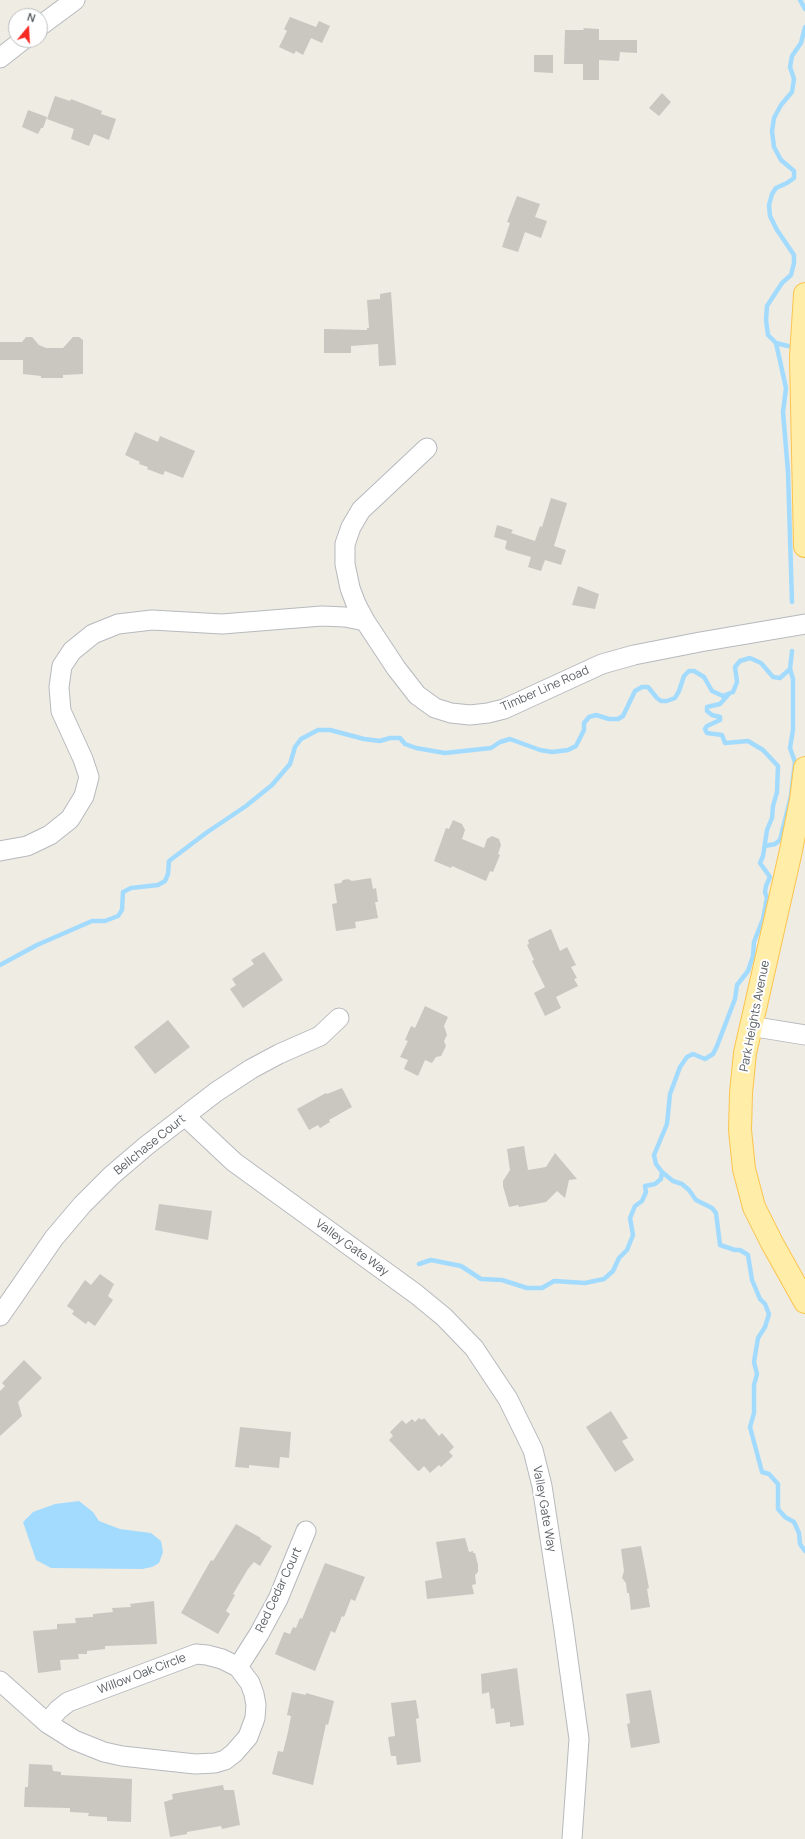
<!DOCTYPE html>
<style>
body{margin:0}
#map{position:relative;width:805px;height:1839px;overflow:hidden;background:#efece3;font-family:Manrope,sans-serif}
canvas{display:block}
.north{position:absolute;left:8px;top:8px;width:40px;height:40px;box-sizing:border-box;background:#fff;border:1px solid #bdbfc1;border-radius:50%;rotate:18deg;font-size:11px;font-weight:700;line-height:16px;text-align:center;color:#5b6065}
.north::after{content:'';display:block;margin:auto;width:14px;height:18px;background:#f72821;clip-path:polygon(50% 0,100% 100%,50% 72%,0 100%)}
</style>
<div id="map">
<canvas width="805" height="1839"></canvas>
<div class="north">N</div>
</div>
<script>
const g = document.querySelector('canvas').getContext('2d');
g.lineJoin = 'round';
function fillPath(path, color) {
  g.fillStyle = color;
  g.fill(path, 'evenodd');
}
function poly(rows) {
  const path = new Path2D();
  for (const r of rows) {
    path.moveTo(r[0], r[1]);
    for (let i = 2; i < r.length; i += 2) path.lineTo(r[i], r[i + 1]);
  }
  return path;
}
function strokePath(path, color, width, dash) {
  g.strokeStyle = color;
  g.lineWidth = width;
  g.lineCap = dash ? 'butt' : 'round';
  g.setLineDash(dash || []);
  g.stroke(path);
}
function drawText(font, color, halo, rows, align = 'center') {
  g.font = font + ' Manrope,sans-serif';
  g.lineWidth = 4;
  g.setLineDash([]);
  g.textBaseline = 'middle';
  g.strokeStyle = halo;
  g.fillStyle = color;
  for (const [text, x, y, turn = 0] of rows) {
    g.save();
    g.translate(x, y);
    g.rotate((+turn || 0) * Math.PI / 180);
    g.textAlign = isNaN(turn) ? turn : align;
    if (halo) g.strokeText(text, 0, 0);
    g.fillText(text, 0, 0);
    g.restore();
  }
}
const water = poly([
 [79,1501,93,1512,99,1521,120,1529,151,1533,161,1541,163,1552,159,1563,152,1567,142,1569,51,1568,36,1560,23,1522,33,1512,55,1504]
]);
const stream = poly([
 [800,0,805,9],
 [776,343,786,388,783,412,788,472,792,602],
 [788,346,776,343,768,335,766,320,767,306,782,283,791,275,794,263,794,255,777,230,770,216,769,205,772,194,776,188,787,183,794,178,794,171,781,160,774,147,772,131,774,118,781,105,792,92,794,79,790,67,792,56,801,43,805,27],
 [728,695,720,704,707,707,707,711,712,715,720,717,720,720,707,726,705,729,707,733,722,735,725,743,748,741,763,750,778,766,777,792,773,806,772,818,767,830,763,856,760,863,770,877,766,886,765,892,767,898,763,919,754,942,753,956,748,971,737,985,735,999,717,1046,713,1054,705,1059,693,1054,687,1057,680,1067,670,1094,667,1124,654,1155,656,1164,662,1172,673,1181,682,1184,689,1190,696,1200,712,1208,716,1213,720,1245,735,1250,740,1250,748,1255,752,1280,760,1299,765,1304,769,1314,765,1327,758,1338,754,1362,757,1374,754,1385,754,1413,750,1427,762,1472,769,1474,778,1484,778,1509,785,1517,794,1522,799,1533,800,1544,805,1551],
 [765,846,775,844,780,840,791,796,795,762,790,748,793,730,793,679,790,669,792,651],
 [0,965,37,945,92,921,105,921,118,916,122,910,123,892,131,888,158,885,165,881,168,874,169,861,206,833,246,806,272,785,290,764,295,747,301,739,318,730,330,730,364,739,380,741,390,738,400,738,405,744,416,748,445,753,491,748,500,742,510,739,540,750,552,752,568,750,576,746,584,730,584,723,589,717,596,715,609,719,618,719,623,716,635,691,642,687,648,687,657,698,661,701,667,701,675,698,679,691,684,676,689,671,694,671,704,677,712,691,723,696,733,692,737,682,735,667,740,661,750,658,761,663,773,677,780,678,790,669],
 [419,1264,431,1260,461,1266,481,1279,502,1280,527,1288,542,1288,554,1281,585,1283,604,1279,613,1271,619,1258,627,1250,633,1235,630,1218,635,1206,642,1201,646,1192,645,1186,655,1184,661,1179,662,1172]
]);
const building = poly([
 [290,17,316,27,319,21,330,26,322,43,311,38,303,55,296,51,294,54,279,47,287,31,284,29],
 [583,28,599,29,599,40,637,40,637,53,620,52,619,61,599,60,599,80,583,80,583,64,564,64,565,30,584,30],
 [534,55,553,55,553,73,534,72],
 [662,93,671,102,659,116,649,108],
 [55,96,70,101,71,99,102,111,101,114,116,119,109,140,94,134,89,146,71,139,74,129,47,119],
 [28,110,47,117,43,128,41,128,38,134,22,127],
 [517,196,540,204,535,217,547,221,541,238,525,232,518,252,502,247,510,223,507,222],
 [391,292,396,365,379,366,378,344,351,346,351,353,324,353,324,329,367,330,367,328,369,328,367,300,380,299,380,294],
 [26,337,32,337,39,345,46,348,63,348,73,337,79,337,83,340,83,374,63,375,63,378,41,378,41,376,23,374,23,360,0,360,0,342,22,342],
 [135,432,158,442,160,436,195,451,183,478,165,471,163,475,147,469,148,467,139,464,140,462,125,455],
 [551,498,567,503,554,546,566,550,561,565,545,560,541,571,528,567,531,557,507,550,505,548,507,541,494,537,497,525,513,530,511,533,535,541,540,526,542,527],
 [578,586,599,594,595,609,572,605],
 [453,820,462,824,465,830,462,839,484,848,487,839,492,836,499,839,501,845,498,854,500,855,493,872,490,871,486,881,452,866,451,868,434,861,446,828,449,829],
 [371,878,373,889,376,888,378,902,375,902,378,918,355,922,356,928,336,931,332,904,337,903,334,884,341,883,343,880,348,879,352,881],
 [551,929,560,951,567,947,576,965,571,967,577,978,574,979,578,986,556,997,561,1008,545,1016,534,993,545,987,532,961,534,960,527,945,529,944,528,940],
 [264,952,283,980,243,1008,230,989,236,985,232,979,254,964,251,960],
 [425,1006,448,1017,444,1026,447,1035,444,1041,446,1046,441,1056,436,1057,432,1063,425,1060,418,1076,404,1069,408,1060,400,1057,408,1041,405,1040,411,1026,415,1028],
 [168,1020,190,1047,155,1074,134,1047],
 [342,1088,352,1107,329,1120,330,1122,320,1128,318,1125,309,1130,297,1109,326,1093,327,1094],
 [524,1146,528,1170,546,1167,555,1153,577,1179,569,1180,565,1198,557,1191,546,1202,519,1207,518,1205,509,1207,503,1186,503,1181,510,1170,507,1149],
 [159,1204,212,1211,208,1240,155,1230],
 [100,1274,114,1284,108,1296,113,1300,95,1326,88,1321,86,1324,83,1322,72,1314,74,1311,67,1306,85,1280,91,1285],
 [24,1360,42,1378,18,1402,22,1416,0,1436,0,1391,5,1386,2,1383],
 [611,1411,628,1438,622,1441,634,1460,615,1472,586,1427],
 [419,1418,422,1420,424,1418,439,1436,442,1433,454,1447,449,1452,453,1456,441,1467,439,1465,430,1473,424,1466,419,1471,417,1470,389,1440,393,1436,390,1432,402,1420,406,1424,412,1419,415,1422],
 [240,1427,291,1432,289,1458,280,1457,279,1468,249,1465,249,1468,235,1467],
 [236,1524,261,1538,260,1539,272,1546,260,1566,254,1562,248,1569,233,1594,235,1595,226,1611,230,1614,218,1634,181,1613,211,1560,213,1561],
 [465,1538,469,1552,473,1551,473,1553,475,1553,478,1565,478,1572,475,1575,476,1584,472,1585,474,1594,427,1599,425,1581,442,1578,436,1542],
 [641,1546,649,1588,647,1589,650,1607,631,1610,629,1593,627,1593,626,1583,622,1578,624,1571,621,1549],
 [325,1563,365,1577,355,1601,351,1599,344,1617,342,1616,335,1633,331,1631,315,1671,275,1654,284,1632,290,1634,293,1627,296,1628,300,1618,302,1619],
 [154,1601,157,1644,105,1646,105,1649,87,1651,87,1654,78,1654,79,1659,60,1660,61,1670,38,1673,33,1631,57,1629,57,1624,76,1623,75,1618,93,1617,93,1614,113,1612,112,1608,131,1607,130,1604],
 [517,1668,524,1725,510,1727,510,1722,496,1724,494,1708,491,1709,489,1692,482,1694,481,1674],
 [651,1690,660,1743,631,1748,627,1724,630,1723,626,1694],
 [292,1692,306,1695,306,1693,334,1701,328,1725,326,1724,313,1785,272,1774,278,1751,283,1752,288,1732,291,1716,287,1715],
 [416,1700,419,1718,416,1719,421,1762,397,1765,396,1756,391,1756,388,1737,395,1736,391,1703],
 [29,1764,52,1765,53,1771,61,1772,61,1775,132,1779,131,1822,107,1821,107,1817,88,1816,89,1813,70,1812,70,1808,24,1807,25,1787,28,1787],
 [223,1785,224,1790,234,1790,240,1825,222,1829,221,1826,187,1832,187,1834,170,1837,164,1802,173,1799,172,1794]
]);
const minor = poly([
 [40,26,75,0],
 [0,58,23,40],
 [427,448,361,510,351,527,345,544,345,564,350,588,356,604,365,621,396,668,417,695,435,708,451,713,470,715,488,713,504,709,602,664,634,655,700,642,805,624],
 [0,851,27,846,50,835,70,819,84,796,89,777,83,759,61,711,59,687,62,666,72,651,93,634,118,624,152,620,222,624,322,616,345,617,365,621],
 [750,1026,805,1035],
 [185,1116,234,1162,416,1294,444,1317,474,1348,508,1399,533,1450,542,1486,563,1623,579,1739,572,1839],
 [0,1316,54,1238,82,1205,112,1175,146,1146,216,1092,251,1069,279,1054,320,1036,339,1018],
 [238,1667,259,1634,278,1599,306,1531],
 [0,1681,47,1723,74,1740,104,1752,122,1756,195,1764,215,1763,225,1760,234,1753,248,1737,255,1718,256,1705,254,1694,250,1683,238,1667,222,1659,207,1655,196,1654,68,1702,58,1710,47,1723]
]);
const major = poly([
 [805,294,801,357,805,546],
 [805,768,801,800,790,855,745,1053,741,1093,740,1130,744,1169,754,1207,772,1243,805,1302]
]);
const streetNames = [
 ["Timber Line Road",545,689,-24],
 ["Park Heights Avenue",755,1016,-79],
 ["Bellchase Court",150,1145,-39],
 ["Valley Gate Way",352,1248,36],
 ["Valley Gate Way",544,1509,80],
 ["Red Cedar Court",279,1590,-65],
 ["Willow Oak Circle",142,1674,-21]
];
fillPath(water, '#a3dbff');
strokePath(stream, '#a3dbff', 4.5);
fillPath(building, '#cac6c0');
strokePath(minor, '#b6b9be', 21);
strokePath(major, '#fcc44e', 24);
strokePath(minor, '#fff', 19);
strokePath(major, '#ffeda8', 22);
drawText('12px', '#5b6065', '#fff', streetNames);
</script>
